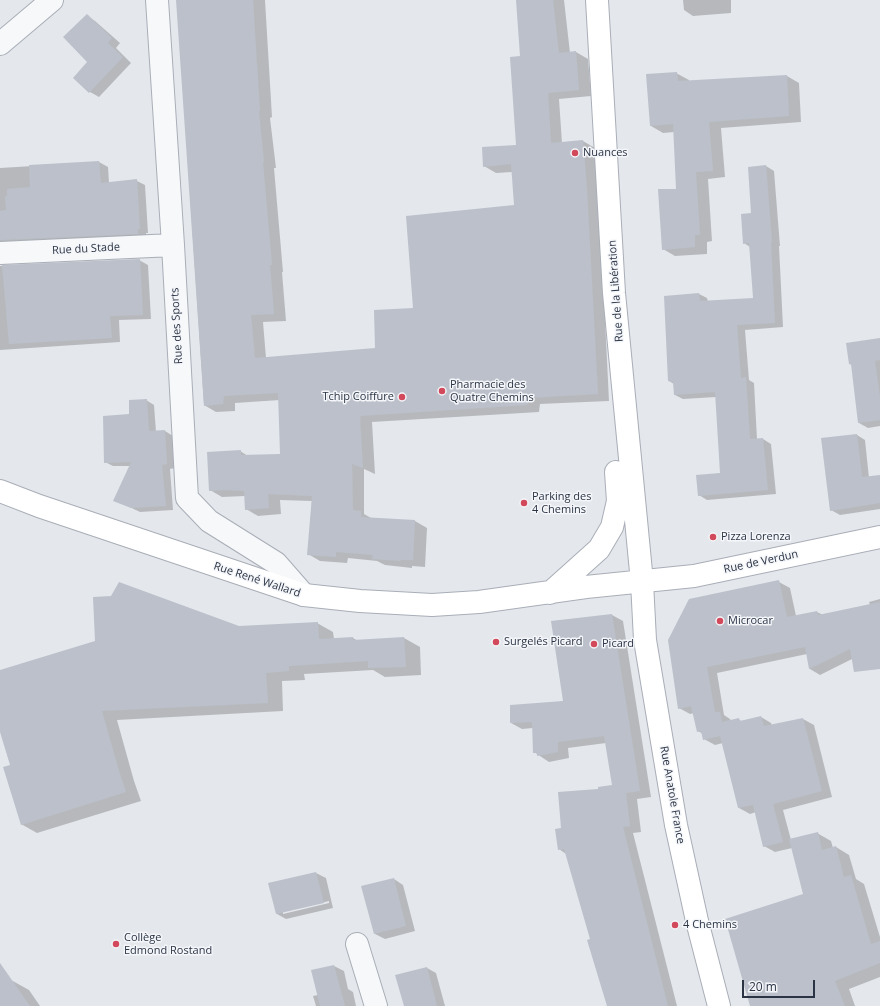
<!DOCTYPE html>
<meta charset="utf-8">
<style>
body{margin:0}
#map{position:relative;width:880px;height:1006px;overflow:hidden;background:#e4e7ec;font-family:"Open Sans",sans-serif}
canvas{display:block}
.scale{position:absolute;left:742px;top:980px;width:73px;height:18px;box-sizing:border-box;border:2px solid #2b3445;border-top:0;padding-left:5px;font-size:12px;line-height:14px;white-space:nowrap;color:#2b3445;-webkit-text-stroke:3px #f4f6f9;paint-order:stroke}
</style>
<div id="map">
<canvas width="880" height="1006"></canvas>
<div class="scale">20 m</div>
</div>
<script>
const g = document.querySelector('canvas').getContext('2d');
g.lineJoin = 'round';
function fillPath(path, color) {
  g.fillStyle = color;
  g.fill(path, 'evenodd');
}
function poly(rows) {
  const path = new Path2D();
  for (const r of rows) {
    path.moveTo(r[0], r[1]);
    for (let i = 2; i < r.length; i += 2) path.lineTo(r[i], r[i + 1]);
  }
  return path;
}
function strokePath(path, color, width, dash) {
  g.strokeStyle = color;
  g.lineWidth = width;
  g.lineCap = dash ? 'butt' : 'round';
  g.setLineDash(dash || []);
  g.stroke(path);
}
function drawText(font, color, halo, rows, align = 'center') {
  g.font = font + ' "Open Sans",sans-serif';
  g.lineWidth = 3;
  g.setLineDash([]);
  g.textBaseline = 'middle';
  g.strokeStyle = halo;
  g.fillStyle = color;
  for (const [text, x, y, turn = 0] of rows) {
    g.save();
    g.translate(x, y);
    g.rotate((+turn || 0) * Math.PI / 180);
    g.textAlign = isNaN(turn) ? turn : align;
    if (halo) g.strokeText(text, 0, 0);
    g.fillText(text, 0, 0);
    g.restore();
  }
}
const shadow = poly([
 [177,0,265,0,272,117,270,118,276,168,274,168,283,272,282,272,286,321,263,322,266,358,376,349,516,206,512,172,496,173,484,166,517,146,521,57,517,0,564,0,570,53,576,52,588,59,591,96,559,99,562,143,583,141,595,148,599,197,609,401,540,404,539,412,372,422,375,474,364,469,364,514,373,519,415,521,427,528,425,567,412,566,412,568,385,565,377,561,348,558,347,563,320,561,308,554,312,501,280,500,281,514,258,516,246,509,245,496,222,497,210,490,240,451,248,456,282,455,280,400,235,403,235,411,216,412,204,405],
 [683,0,731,0,731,13,693,16,684,10],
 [87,16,95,21,120,43,116,48,131,63,99,97,90,92,75,78,88,62],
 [676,73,689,80,689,82,787,76,799,83,801,122,721,128,725,177,708,179,712,241,707,242,707,254,675,256,663,249,677,189,674,132,663,133,651,126],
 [99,162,108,167,109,183,137,181,145,185,148,233,146,233,146,238,0,249,0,168],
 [766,166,774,171,780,246,779,246,783,327,745,330,749,380,754,383,757,439,763,439,771,444,776,494,707,500,699,495,721,474,716,397,683,399,675,395,674,384,669,381,699,294,707,298,708,302,754,299,750,247,744,243,752,214,749,168],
 [139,260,148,265,151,319,119,320,120,342,0,350,0,266],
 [880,339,880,426,868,428,859,423,853,365,849,364],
 [146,400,154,405,156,432,165,431,173,436,175,468,170,469,173,510,140,512,115,500,130,466,113,466,105,462,130,415],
 [857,435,865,440,869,478,880,476,880,509,840,515,831,510,822,439],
 [779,582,790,588,796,616,817,612,823,615,870,605,869,602,880,599,880,633,872,649,820,675,810,669,807,654,717,673,724,715,730,719,731,721,739,720,742,721,761,717,771,723,772,726,803,719,814,725,832,797,783,810,791,840,817,833,831,841,833,848,836,847,849,855,856,879,864,884,880,937,880,977,849,989,855,1006,751,1006,804,895,792,848,775,852,764,846,756,812,750,814,739,808,723,743,715,745,704,739,703,734,698,731,694,713,690,714,679,708,669,640],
 [612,615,623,621,651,797,637,799,641,832,633,833,677,1006,608,1006,591,940,566,854,559,849,562,829,599,790,613,786,606,743,568,748,569,758,549,762,534,752,533,728,522,729,511,723,564,702],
 [317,623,333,632,334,639,353,638,358,641,404,638,420,647,421,675,385,677,373,670,304,674,305,680,282,681,283,711,117,720,134,781,141,801,37,833,21,824,12,766,0,728,0,688,239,627],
 [316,873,326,878,333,908,286,919,277,914,270,884],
 [329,901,329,903,283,914,283,912],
 [394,879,403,885,415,931,385,939,375,934],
 [334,966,344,971,348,989,353,992,356,1006,316,1006,313,996,318,995],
 [427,968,436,973,445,1006,405,1006],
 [11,980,29,990,40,1006,0,1006,0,987]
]);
const building = poly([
 [176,0,253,0,260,111,259,111,264,162,263,162,272,265,270,265,274,314,251,315,255,358,375,348,374,310,413,308,406,216,514,205,511,164,483,167,482,147,516,145,510,57,520,56,516,0,553,0,559,53,576,51,579,90,548,93,551,143,583,140,587,189,598,394,528,398,527,405,360,416,363,468,352,464,353,510,361,511,361,517,415,520,413,560,401,560,400,561,372,559,373,555,336,552,336,557,307,555,312,496,268,494,269,508,245,510,244,491,225,490,209,491,207,452,241,450,241,455,280,454,278,393,224,396,223,404,204,406],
 [87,14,112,38,108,43,123,57,89,93,73,78,87,62,63,37],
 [677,72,678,81,787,75,789,116,709,122,713,171,696,172,700,235,695,235,695,247,662,250,658,189,676,189,673,124,650,126,646,74],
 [99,161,101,183,137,179,140,229,138,229,138,234,0,240,0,211,6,210,5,196,7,196,7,189,30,187,29,165],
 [766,165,772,242,771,242,775,323,737,325,741,378,746,377,750,439,763,438,768,490,698,496,696,475,720,473,715,392,674,395,673,382,668,381,664,296,699,293,700,301,753,298,749,243,743,244,741,214,751,213,748,167],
 [140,259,143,315,110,316,112,338,9,344,2,265],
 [880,338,880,360,875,361,880,397,880,420,858,423,851,364,849,364,846,343],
 [147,399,149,431,165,430,167,464,162,465,166,506,131,508,113,501,131,462,104,463,103,416,129,414,129,400],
 [857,434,862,477,880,475,880,503,830,511,821,438],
 [779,580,787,617,817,611,818,615,880,602,880,669,854,672,850,649,809,669,805,647,707,667,715,712,720,712,722,722,739,718,740,721,761,716,764,726,803,718,822,791,773,804,783,842,763,847,753,805,738,808,720,736,703,740,701,731,697,732,691,706,678,709,668,640,689,599],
 [119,582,239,626,318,622,319,639,353,637,353,640,404,637,406,667,368,668,368,661,289,666,289,671,266,673,268,703,102,711,119,771,126,792,21,825,3,767,10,765,0,732,0,670,95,641,93,597,111,596],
 [612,614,640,791,626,793,630,826,623,827,668,1006,607,1006,587,940,590,939,564,849,558,850,555,829,561,828,558,792,598,789,598,787,612,785,604,736,558,742,558,752,537,756,537,753,533,753,532,722,510,723,510,705,563,701,551,621],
 [818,832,822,850,836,846,844,877,851,875,871,944,880,941,880,963,835,981,845,1006,750,1006,725,919,803,894,789,839],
 [316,872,324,903,276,914,268,883],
 [394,878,406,926,374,934,361,886],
 [0,963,30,1006,0,1006],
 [334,965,345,1006,320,1006,311,970],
 [427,967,437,1006,404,1006,395,975]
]);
const minor = poly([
 [157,0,173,245,187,498,209,521,276,563,304,595],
 [0,44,52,0],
 [0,253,173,245],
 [357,944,376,1006]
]);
const secondary = poly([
 [597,0,614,293,642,582,645,640,676,825,697,921,719,1006],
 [0,491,39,506,304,595,360,601,432,605,479,602,586,587,694,576,880,537],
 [550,593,599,549,612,527,618,501,616,472]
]);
const markers = [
 [575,153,4,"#d1495b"],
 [442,391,4,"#d1495b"],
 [402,397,4,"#d1495b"],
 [524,503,4,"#d1495b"],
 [713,537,4,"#d1495b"],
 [720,621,4,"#d1495b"],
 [496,642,4,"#d1495b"],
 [594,644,4,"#d1495b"],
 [675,925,4,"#d1495b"],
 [116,944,4,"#d1495b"]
];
const poiNames = [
 ["Nuances",583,153],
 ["Pharmacie des",450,385],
 ["Quatre Chemins",450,398],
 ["Tchip Coiffure",394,397,"right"],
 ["Parking des",532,497],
 ["4 Chemins",532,510],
 ["Pizza Lorenza",721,537],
 ["Microcar",728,621],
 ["Surgelés Picard",504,642],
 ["Picard",602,644],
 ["4 Chemins",683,925],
 ["Collège",124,938],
 ["Edmond Rostand",124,951]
];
const streetNames = [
 ["Rue du Stade",86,249,-3],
 ["Rue de la Libération",616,291,-94],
 ["Rue des Sports",177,326,-93],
 ["Rue de Verdun",761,562,-12],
 ["Rue René Wallard",257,580,18],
 ["Rue Anatole France",672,795,80]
];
fillPath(shadow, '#0003');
fillPath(building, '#bbc0ca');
strokePath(minor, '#a9aeb7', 24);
strokePath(secondary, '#a9aeb7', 24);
strokePath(minor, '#f7f8fa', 22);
strokePath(secondary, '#fff', 22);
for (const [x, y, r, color] of markers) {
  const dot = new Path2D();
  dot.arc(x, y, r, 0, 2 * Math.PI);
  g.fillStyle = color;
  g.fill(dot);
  strokePath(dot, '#f4f6f9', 1.5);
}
drawText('11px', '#2b3445', '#f4f6f9', poiNames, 'left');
drawText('11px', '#2b3445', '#f4f6f9', streetNames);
</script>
